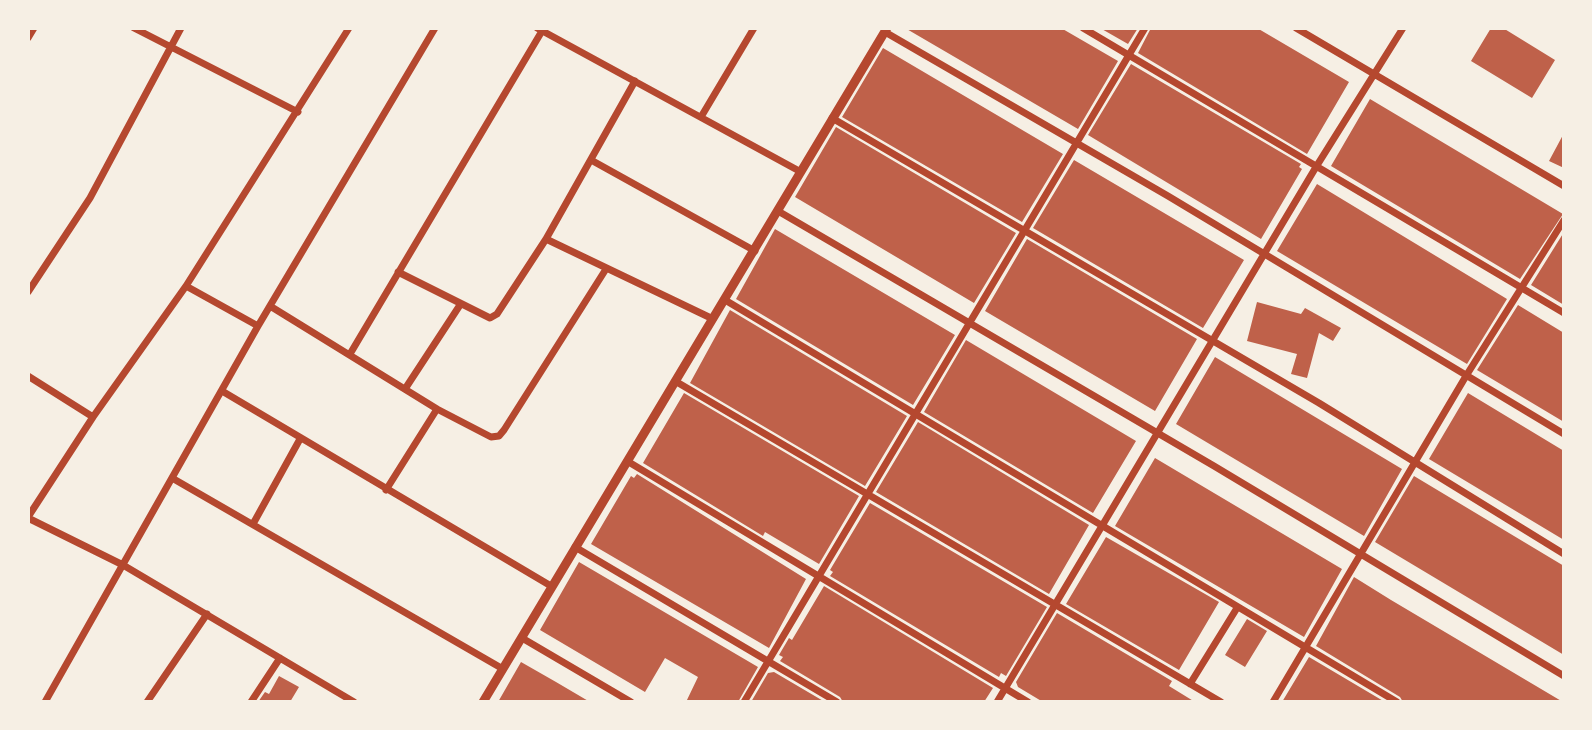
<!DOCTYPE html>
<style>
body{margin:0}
#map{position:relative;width:1592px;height:730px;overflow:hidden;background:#f6efe4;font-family:Lora,serif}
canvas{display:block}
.frame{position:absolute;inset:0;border:30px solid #f6efe4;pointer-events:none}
</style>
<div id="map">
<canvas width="1592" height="730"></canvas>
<div class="frame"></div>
</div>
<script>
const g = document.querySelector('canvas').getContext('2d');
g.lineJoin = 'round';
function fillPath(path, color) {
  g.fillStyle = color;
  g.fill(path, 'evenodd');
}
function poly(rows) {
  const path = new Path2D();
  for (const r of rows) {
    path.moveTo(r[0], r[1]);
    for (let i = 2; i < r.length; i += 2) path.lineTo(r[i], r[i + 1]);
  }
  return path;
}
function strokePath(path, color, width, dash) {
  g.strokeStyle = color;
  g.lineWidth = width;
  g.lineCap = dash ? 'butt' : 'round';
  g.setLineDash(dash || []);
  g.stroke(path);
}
const building = poly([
 [905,28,1061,28,1118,61,1078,129],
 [1100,28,1138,28,1128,44],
 [1151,28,1257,28,1349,82,1307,154,1138,53],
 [1491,28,1503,28,1555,60,1532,98,1471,61],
 [883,48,1063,154,1022,222,842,117],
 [1131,64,1301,164,1299,167,1302,169,1261,239,1088,135],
 [1370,99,1563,214,1520,279,1331,166],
 [836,127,1016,233,974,303,795,197],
 [1564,133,1564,168,1549,161],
 [1074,160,1244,260,1203,328,1033,228],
 [1317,184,1507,299,1467,364,1277,251],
 [775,229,955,335,913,405,736,299],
 [1564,232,1564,305,1531,285],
 [1027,239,1197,339,1155,411,985,311],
 [1257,302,1301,314,1305,308,1341,328,1333,341,1319,333,1307,378,1291,374,1297,354,1247,341],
 [1518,305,1564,333,1564,422,1477,370],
 [730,310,907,416,865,486,690,383],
 [966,340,1136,441,1093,513,924,412],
 [1215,357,1402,469,1364,536,1176,424],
 [684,393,859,496,819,564,765,532,763,536,643,463],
 [1468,393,1564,451,1564,540,1429,459],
 [918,422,1089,525,1049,594,876,492],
 [1155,458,1342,569,1304,637,1115,526],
 [637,474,806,579,769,648,591,544,631,476,634,478],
 [1414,476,1564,566,1564,655,1375,542],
 [870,503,1047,607,1006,676,1001,673,999,677,830,576,833,572,830,570],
 [1106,537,1219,602,1179,670,1066,604],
 [579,562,758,667,738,702,686,702,698,677,665,658,645,692,540,630],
 [1354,577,1391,600,1563,702,1403,702,1400,697,1316,646],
 [824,586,993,688,984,702,843,702,840,697,780,661,783,657,779,655,789,638,792,640],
 [1057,613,1172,681,1169,686,1195,702,1043,702,1018,687,1016,682],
 [1247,619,1267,631,1245,667,1225,655],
 [1309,657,1385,702,1282,702],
 [521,662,556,682,590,702,498,702],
 [774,672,825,702,751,702,768,673],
 [279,676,299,687,290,702,258,702,265,692,269,694]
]);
const minor = poly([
 [134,28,298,112],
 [537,28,801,172],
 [1083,28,1564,313],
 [1296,28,1564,186],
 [885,32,1168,196,1564,434],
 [28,38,34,28],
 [701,117,754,28],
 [832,118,1319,403,1564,554],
 [591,160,755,251],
 [778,211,1214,466,1564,676],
 [546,239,713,319],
 [398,272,490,318,497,314,546,239,635,81],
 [186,286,258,326],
 [28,292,90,198,181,28],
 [725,300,1397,702],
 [270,306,437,409,491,437,499,436,504,430,606,269],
 [350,354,542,31],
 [28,376,93,417],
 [675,381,1221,702],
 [405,389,460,305],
 [222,391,551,586],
 [627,461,1028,702],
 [172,478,503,669],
 [386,490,437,409],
 [28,517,93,417,186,286,349,28],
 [28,518,123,565,354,702],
 [253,524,300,439],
 [575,547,837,702],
 [522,638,631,702],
 [1190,684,1237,608],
 [45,702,258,326,435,28],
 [147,702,207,614],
 [251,702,280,658],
 [744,702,1145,28],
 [997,702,1316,167,1403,28],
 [1273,702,1466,376,1564,220]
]);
const tertiary = poly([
 [483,702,887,28]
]);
fillPath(building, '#bf614a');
strokePath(minor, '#b5482f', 7);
strokePath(tertiary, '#b5482f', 9);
</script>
